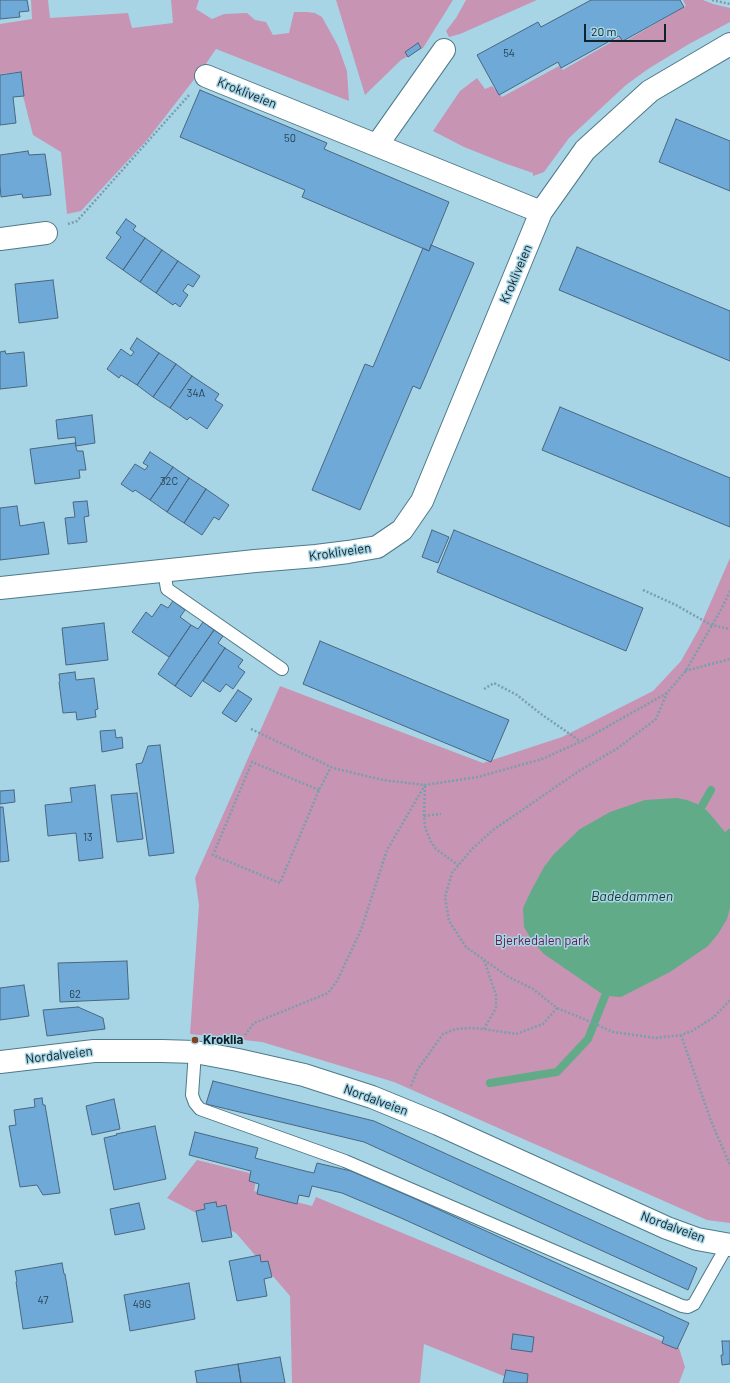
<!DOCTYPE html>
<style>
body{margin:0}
#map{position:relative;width:730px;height:1383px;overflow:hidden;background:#a8d5e6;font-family:Barlow,sans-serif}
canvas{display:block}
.scale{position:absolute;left:584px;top:24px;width:82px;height:18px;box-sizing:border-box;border:2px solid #112329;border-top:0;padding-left:5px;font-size:12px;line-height:14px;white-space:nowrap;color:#112329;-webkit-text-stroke:3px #a8d5e6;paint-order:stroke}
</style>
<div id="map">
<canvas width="730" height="1383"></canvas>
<div class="scale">20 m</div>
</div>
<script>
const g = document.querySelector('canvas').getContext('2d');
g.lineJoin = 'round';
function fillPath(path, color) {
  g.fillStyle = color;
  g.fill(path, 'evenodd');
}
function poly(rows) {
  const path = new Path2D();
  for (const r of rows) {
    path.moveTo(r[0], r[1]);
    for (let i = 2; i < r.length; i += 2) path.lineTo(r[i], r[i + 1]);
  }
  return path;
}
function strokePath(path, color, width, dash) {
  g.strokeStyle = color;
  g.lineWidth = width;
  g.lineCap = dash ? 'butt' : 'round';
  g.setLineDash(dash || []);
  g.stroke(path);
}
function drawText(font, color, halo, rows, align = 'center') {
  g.font = font + ' Barlow,sans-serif';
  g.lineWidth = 3;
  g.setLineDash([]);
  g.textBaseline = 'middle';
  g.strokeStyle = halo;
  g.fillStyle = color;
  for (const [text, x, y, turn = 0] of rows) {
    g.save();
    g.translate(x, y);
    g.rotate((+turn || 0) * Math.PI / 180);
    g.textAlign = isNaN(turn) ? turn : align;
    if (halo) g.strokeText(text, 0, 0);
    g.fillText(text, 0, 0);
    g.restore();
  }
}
const green = poly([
 [31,0,48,0,50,18,128,13,132,28,173,23,171,0,199,0,196,9,212,19,224,14,247,13,255,20,266,22,273,35,289,33,294,12,307,12,315,13,322,17,338,46,347,71,349,101,216,49,203,68,147,140,81,211,67,214,61,152,33,135,23,96,20,72,0,74,0,24,32,19],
 [336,0,453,0,423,48,401,60,365,95],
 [466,0,537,0,460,34,449,37,446,31,456,18],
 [683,0,703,0,713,4,730,8,730,22,689,44,648,69,626,85,569,138,544,172,533,176,533,173,504,163,464,147,433,131,460,91,477,78,485,89,492,86,502,97,559,66,563,70,620,37,624,42,686,6],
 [730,558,730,1223,707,1220,394,1082,262,1042,190,1034,199,905,195,878,280,686,483,763,562,737,653,691,681,661,699,629],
 [197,1160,257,1175,254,1191,312,1206,316,1197,679,1348,685,1367,679,1383,521,1383,424,1344,420,1383,292,1383,290,1296,236,1233,167,1198]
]);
const water = poly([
 [677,798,687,800,702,806,710,814,730,838,730,908,727,919,718,934,708,946,670,972,621,997,605,996,544,954,532,941,524,927,523,908,531,891,544,867,554,854,580,829,610,812,645,800]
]);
const stream = poly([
 [702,806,711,790],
 [728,835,730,833],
 [490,1083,557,1072,588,1039,605,996]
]);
const building = poly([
 [0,0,27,0,29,11,19,12,20,17,0,19,0,0],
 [591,0,680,0,684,7,623,41,619,36,561,68,558,62,499,95,477,55,538,22,541,27,591,0],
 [418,43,421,48,408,57,405,52,418,43],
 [21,72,24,96,13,97,16,123,0,125,0,75,21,72],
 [200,90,327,143,324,149,449,202,429,251,302,197,305,190,180,137,200,90],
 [676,119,730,141,730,191,659,162,676,119],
 [28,151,29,155,45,154,51,195,23,198,22,194,1,197,0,185,0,155,28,151],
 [126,219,136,226,133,230,145,238,123,270,106,258,121,237,116,233,126,219],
 [145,238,162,250,140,282,123,270,145,238],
 [431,245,474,263,420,389,413,386,360,510,312,490,365,364,373,367,423,248,429,251,431,245],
 [577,247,730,311,730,361,559,290,577,247],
 [162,250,178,261,156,293,140,282,162,250],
 [178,261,200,276,193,287,188,284,183,291,188,295,180,307,175,303,173,305,156,293,178,261],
 [53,280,58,318,19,323,15,284,53,280],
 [137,338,159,353,137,385,121,375,119,378,107,369,121,349,131,356,134,352,130,349,137,338],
 [5,351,6,354,24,352,27,386,0,389,0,352,5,351],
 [159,353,176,364,153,397,137,385,159,353],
 [176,364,192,376,170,408,153,397,176,364],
 [192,376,219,394,215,400,223,405,207,429,190,417,187,420,170,408,192,376],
 [560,407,730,478,730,527,542,450,560,407],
 [92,415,95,443,76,446,75,437,58,439,56,420,92,415],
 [75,443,77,451,83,451,86,470,79,470,80,478,35,484,30,449,75,443],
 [150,452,173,467,150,500,135,490,133,492,121,484,135,464,145,470,148,466,143,463,150,452],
 [173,467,189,478,167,512,150,500,173,467],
 [189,478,206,489,184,523,167,512,189,478],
 [206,489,229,505,219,520,214,517,202,535,184,523,206,489],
 [87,501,89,516,84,517,87,542,68,544,65,518,75,517,73,502,87,501],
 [17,506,20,526,44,522,49,554,0,560,0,508,17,506],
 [432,530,449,537,438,563,422,557,432,530],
 [454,530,643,608,626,651,437,572,454,530],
 [173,601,185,610,180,617,191,625,169,657,132,632,146,612,152,617,161,604,168,608,173,601],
 [203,622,214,630,175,686,158,674,191,625,198,629,203,622],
 [104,623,108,660,66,665,62,628,104,623],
 [214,630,223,636,218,643,225,648,191,697,175,686,214,630],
 [320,641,509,720,491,762,303,684,320,641],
 [225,648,243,660,238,667,245,672,233,689,226,684,220,692,203,681,225,648],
 [75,672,76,680,94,678,98,709,95,710,96,717,77,720,76,712,63,713,59,682,60,681,59,674,75,672],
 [238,690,252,699,236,722,222,713,238,690],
 [115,730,116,738,122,737,123,748,102,752,100,731,115,730],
 [160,745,174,853,149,856,136,764,142,763,148,746,160,745],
 [95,785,103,858,79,861,76,833,48,836,45,805,72,802,70,788,95,785],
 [14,790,15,802,0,804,0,791,14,790],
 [137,793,143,839,117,842,111,795,137,793],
 [0,807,3,807,9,861,0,862,0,807],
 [127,961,129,999,60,1002,58,963,127,961],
 [24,985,29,1016,0,1020,0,988,24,985],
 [78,1007,103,1018,105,1029,47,1036,43,1010,78,1007],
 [213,1081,374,1121,697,1268,688,1290,364,1142,206,1104,213,1081],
 [42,1098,43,1105,45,1105,60,1193,43,1195,37,1185,20,1187,9,1126,16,1125,14,1110,35,1107,34,1099,42,1098],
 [114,1099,120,1129,92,1135,86,1106,114,1099],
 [155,1126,166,1179,114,1190,104,1138,117,1135,116,1134,155,1126],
 [195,1132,258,1148,255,1158,305,1171,314,1173,317,1163,351,1171,411,1197,689,1323,677,1349,662,1343,664,1337,401,1218,342,1193,312,1186,309,1197,299,1195,297,1204,257,1194,259,1184,249,1181,251,1171,189,1155,195,1132],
 [216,1202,217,1207,226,1205,232,1237,202,1242,196,1211,205,1209,204,1204,216,1202],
 [139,1203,145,1229,115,1235,110,1209,139,1203],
 [260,1255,261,1262,268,1261,272,1277,264,1279,267,1296,237,1301,229,1261,260,1255],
 [62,1263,64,1274,65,1274,73,1322,23,1329,16,1282,17,1281,15,1271,62,1263],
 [189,1283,195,1319,130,1331,124,1295,189,1283],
 [513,1334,534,1337,532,1352,511,1349,513,1334],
 [722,1341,730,1341,730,1364,722,1365,721,1355,723,1355,722,1341],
 [280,1357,285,1383,241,1383,238,1364,280,1357],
 [238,1364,241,1383,197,1383,195,1371,238,1364],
 [506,1370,528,1374,527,1383,503,1383,506,1370]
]);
const path = poly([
 [712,0,730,4],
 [68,224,77,221,190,94],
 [643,590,676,605,711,625,730,629],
 [730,591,722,608,685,672,667,693,656,719,618,748,579,771,493,830,473,848,452,873,445,897,449,921,466,947,507,976,533,989,557,1008,584,1019,613,1032,656,1038,681,1035,692,1031,714,1017,730,1000],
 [685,671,730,659],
 [484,689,494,683,517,695,541,714,580,741],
 [251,729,333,768,383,780,425,785,478,777,542,759,580,742,667,693],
 [425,786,424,816,425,827,431,842,436,849,458,865],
 [319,790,252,762,213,855,280,883,319,790,331,767],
 [424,816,441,814],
 [484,1029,496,1008,496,995,484,960],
 [245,1035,254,1023,328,993,337,981,361,930,387,850,425,785],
 [681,1035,711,1121,730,1165],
 [411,1086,418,1069,443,1034,456,1029,470,1028,484,1029,516,1034,543,1024,557,1008]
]);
const service = poly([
 [164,571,167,589,282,669],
 [195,1052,192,1095,195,1103,200,1109,345,1161,682,1306,688,1307,694,1304,728,1244]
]);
const minor = poly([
 [206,76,541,212],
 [377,145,444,50],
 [0,239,46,233],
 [0,588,255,561,316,556,348,552,377,547,402,530,422,501,541,212,585,150,650,91,730,44]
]);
const tertiary = poly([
 [0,1062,94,1051,162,1051,195,1052,238,1060,304,1075,372,1097,438,1124,667,1228,697,1239,730,1245]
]);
const markers = [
 [195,1040,4,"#863f1f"]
];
const numberNames = [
 ["54",509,53],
 ["50",290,138],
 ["34A",196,393],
 ["32C",169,481],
 ["13",88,837],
 ["62",75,994],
 ["47",43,1300],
 ["49G",142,1304]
];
const streetNames = [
 ["Krokliveien",247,93,22],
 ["Krokliveien",516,274,-67],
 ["Krokliveien",340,552,-8],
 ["Nordalveien",59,1055,-7],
 ["Nordalveien",376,1100,20],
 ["Nordalveien",673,1227,20]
];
const parkNames = [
 ["Bjerkedalen park",542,941]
];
const poiNames = [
 ["Kroklia",203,1040]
];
const waterNames = [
 ["Badedammen",632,896]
];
fillPath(green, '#c894b3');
fillPath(water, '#61ab89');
strokePath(stream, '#61ab89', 8);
fillPath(building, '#6fa9d7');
strokePath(building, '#49677f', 1);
strokePath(service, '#4e7988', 14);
strokePath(minor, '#4e7988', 24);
strokePath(tertiary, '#4e7988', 24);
strokePath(path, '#7a9eac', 2.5, [2, 2]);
strokePath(service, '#fff', 12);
strokePath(minor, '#fff', 22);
strokePath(tertiary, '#fff', 22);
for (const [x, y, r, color] of markers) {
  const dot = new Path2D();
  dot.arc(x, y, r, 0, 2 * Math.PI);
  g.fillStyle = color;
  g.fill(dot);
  strokePath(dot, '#a8d5e6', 1.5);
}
drawText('11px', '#284454', null, numberNames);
drawText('13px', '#112329', '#a8d5e6', streetNames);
drawText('13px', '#631a4c', '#a8d5e6', parkNames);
drawText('bold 13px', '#112329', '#a8d5e6', poiNames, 'left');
drawText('italic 14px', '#153728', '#a8d5e6', waterNames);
</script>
